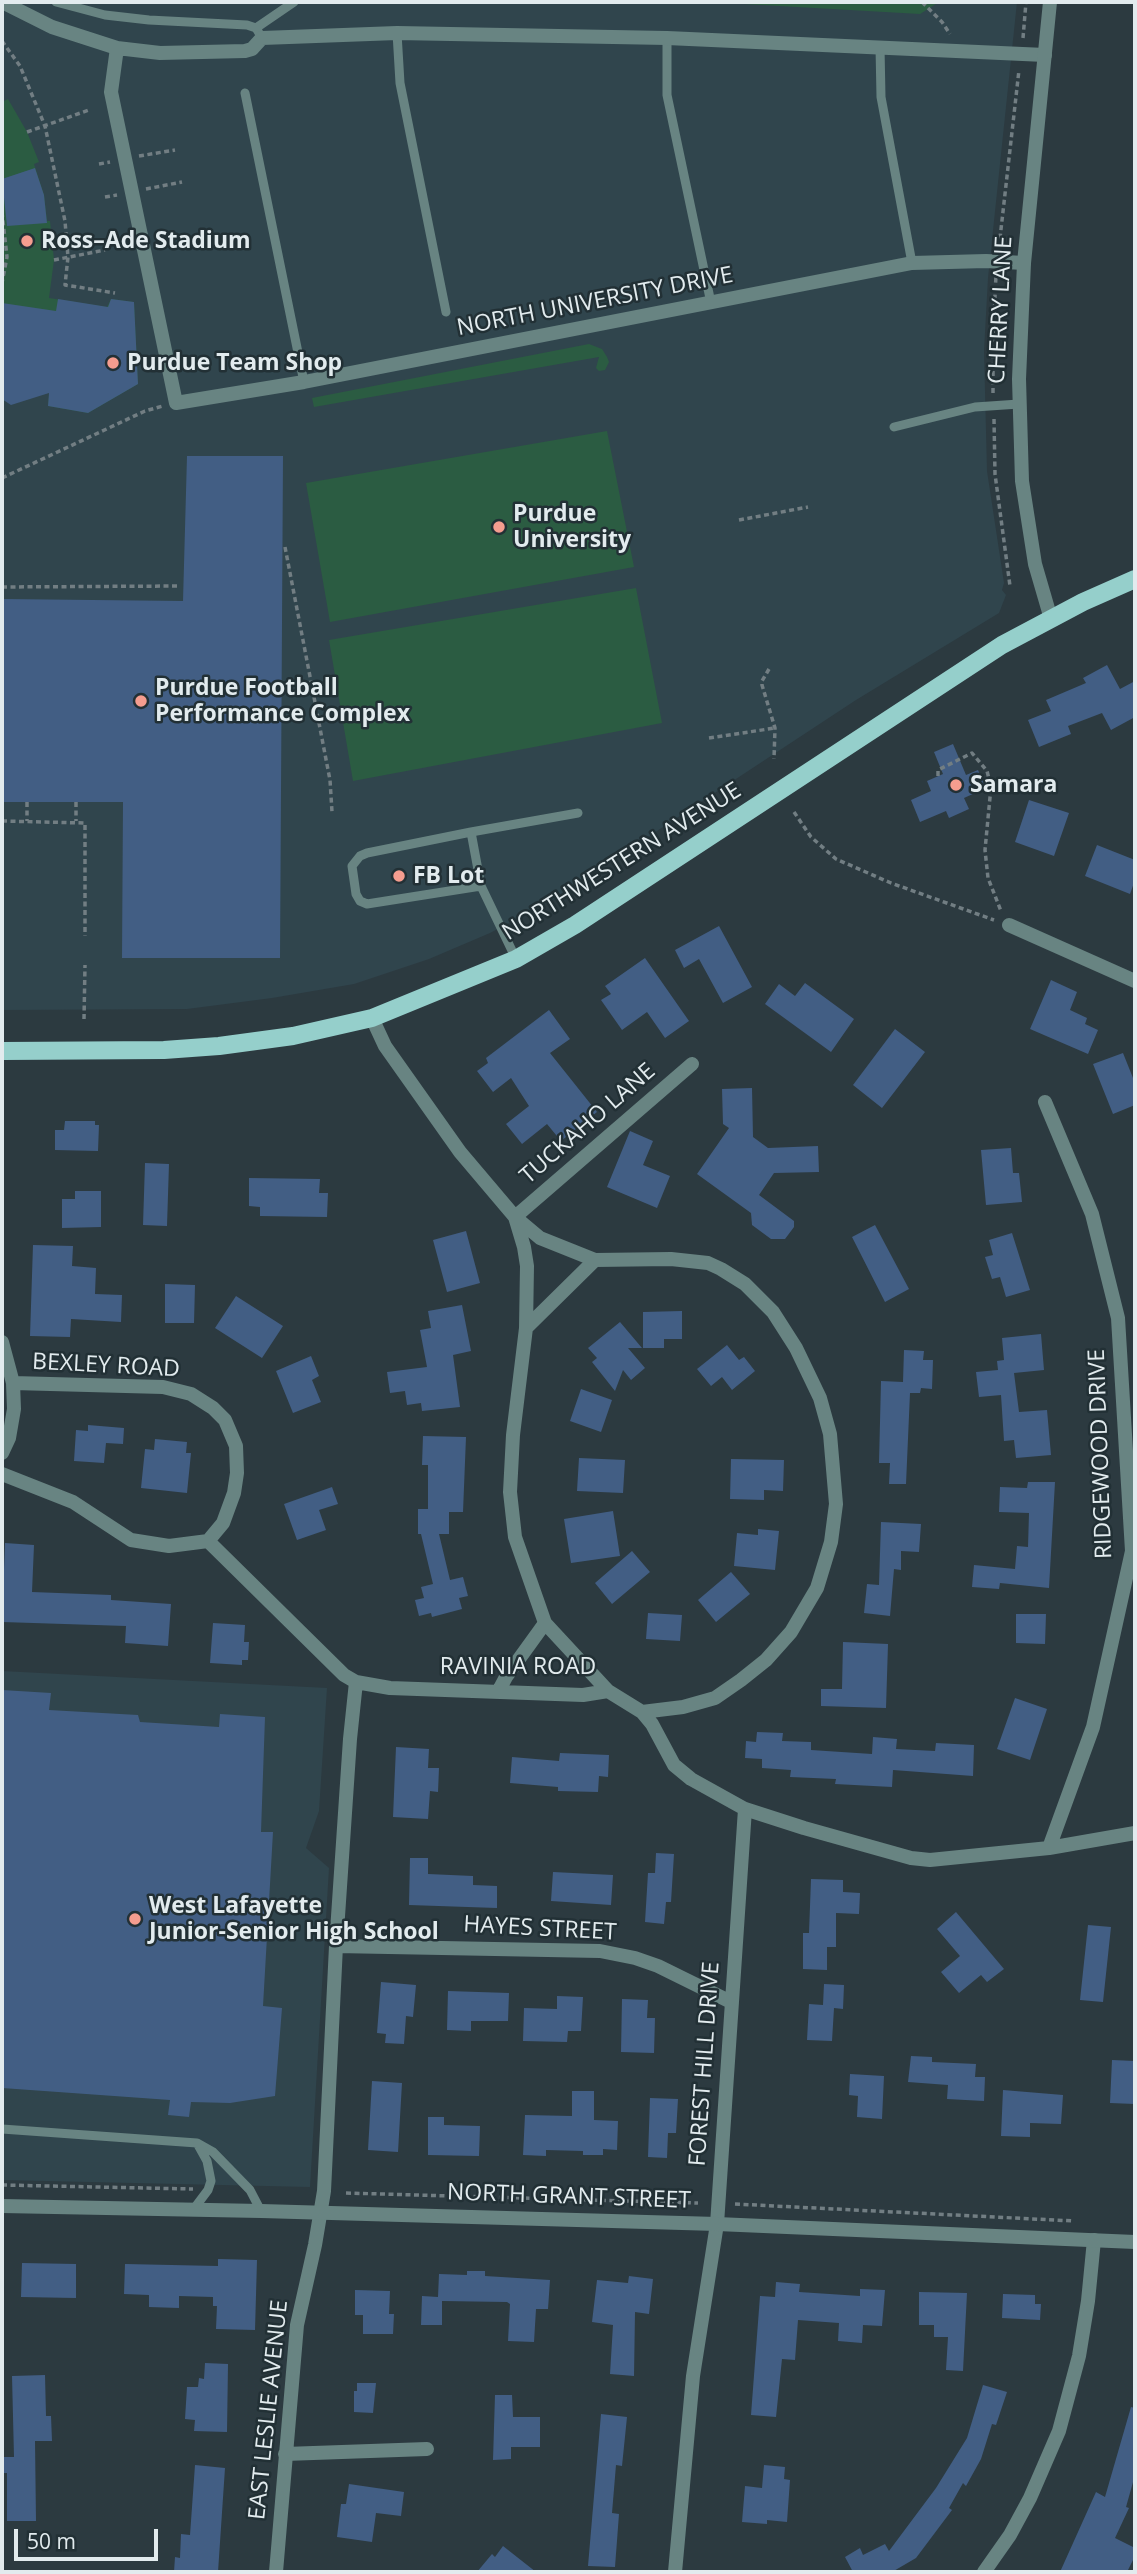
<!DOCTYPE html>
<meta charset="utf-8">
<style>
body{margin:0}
#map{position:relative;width:1137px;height:2574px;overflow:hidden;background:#2c3a40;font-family:"Open Sans",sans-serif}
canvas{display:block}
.frame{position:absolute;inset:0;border:4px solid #e2ebee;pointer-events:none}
.scale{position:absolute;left:14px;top:2529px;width:144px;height:32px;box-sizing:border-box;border:4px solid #e2ebee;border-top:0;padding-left:9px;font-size:21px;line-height:24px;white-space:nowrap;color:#e2ebee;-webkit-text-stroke:5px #223035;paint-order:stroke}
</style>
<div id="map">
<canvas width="1137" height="2574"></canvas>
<div class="frame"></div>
<div class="scale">50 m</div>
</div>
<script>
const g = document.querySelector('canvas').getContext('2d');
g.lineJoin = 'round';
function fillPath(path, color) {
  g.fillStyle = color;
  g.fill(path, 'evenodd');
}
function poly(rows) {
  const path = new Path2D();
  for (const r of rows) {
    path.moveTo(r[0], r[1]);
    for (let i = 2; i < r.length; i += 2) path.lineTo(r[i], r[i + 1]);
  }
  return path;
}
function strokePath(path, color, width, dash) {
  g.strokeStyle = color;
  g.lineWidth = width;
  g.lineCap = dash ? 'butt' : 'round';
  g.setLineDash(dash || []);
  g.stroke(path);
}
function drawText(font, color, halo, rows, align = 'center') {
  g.font = font + ' "Open Sans",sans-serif';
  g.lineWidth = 5;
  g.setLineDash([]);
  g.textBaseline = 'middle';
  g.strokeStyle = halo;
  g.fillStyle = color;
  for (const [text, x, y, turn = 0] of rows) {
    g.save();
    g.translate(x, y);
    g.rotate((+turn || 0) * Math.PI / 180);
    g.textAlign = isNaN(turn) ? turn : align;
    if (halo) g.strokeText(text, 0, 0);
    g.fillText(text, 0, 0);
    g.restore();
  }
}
const built = poly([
 [2,2,1017,2,988,278,984,351,987,471,1004,583,1002,590,1006,595,999,613,856,700,549,902,490,933,429,959,354,984,272,998,187,1009,2,1010],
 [2,1671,327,1688,319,1811,306,1848,329,1868,310,2187,2,2180]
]);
const green = poly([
 [709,2,939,2,920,14],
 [8,99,27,132,39,162,34,164,44,195,47,221,50,221,54,260,49,298,107,307,111,299,134,302,138,384,88,413,48,406,52,363,2,403,2,102],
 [589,344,602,349,607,357,609,362,605,370,599,371,596,368,599,357,314,407,312,398],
 [607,431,634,567,330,622,306,483],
 [636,588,662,723,353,781,329,640]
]);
const building = poly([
 [35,168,44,195,47,223,7,226,2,179],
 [58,299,108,307,111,299,134,302,138,384,88,413,48,406,49,393,11,405,2,399,2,303,56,311],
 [187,456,283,456,280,958,122,958,123,802,2,802,2,599,183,601],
 [1107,665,1120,689,1135,681,1135,717,1111,730,1102,713,1068,726,1071,734,1039,747,1028,720,1051,711,1046,700,1086,683,1083,678],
 [953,744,966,775,978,770,986,788,964,798,969,809,949,818,946,811,920,822,911,800,931,791,927,781,943,774,934,752],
 [1029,800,1069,813,1054,856,1015,842],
 [1097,845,1135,860,1135,880,1130,894,1085,876],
 [719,926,752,987,723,1003,699,959,684,968,675,950],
 [645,958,689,1021,665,1038,647,1012,622,1030,601,1000,611,994,605,986],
 [1051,980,1077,992,1070,1010,1087,1018,1085,1024,1098,1030,1088,1054,1030,1029],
 [805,983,854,1019,831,1052,765,1004,779,984,795,996],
 [549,1010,570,1039,550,1053,597,1112,561,1141,547,1124,522,1144,506,1124,529,1106,511,1078,493,1092,477,1071,488,1063,486,1058],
 [895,1029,925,1052,882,1108,853,1085],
 [1123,1053,1135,1083,1135,1105,1113,1114,1093,1064],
 [752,1088,753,1137,768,1148,818,1146,819,1172,774,1173,759,1195,794,1221,794,1227,785,1239,771,1239,752,1225,751,1213,697,1174,729,1128,723,1124,722,1089],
 [65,1121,95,1121,95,1125,99,1125,98,1151,55,1150,55,1130,64,1130],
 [630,1131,653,1141,643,1165,670,1176,657,1208,607,1187],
 [1011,1148,1013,1173,1019,1173,1022,1202,986,1205,981,1150],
 [145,1163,169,1164,167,1226,143,1225],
 [249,1178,320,1179,319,1193,328,1193,327,1217,260,1216,260,1207,249,1206],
 [75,1191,101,1191,101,1227,62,1228,62,1199,75,1199],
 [875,1225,909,1289,885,1302,852,1237],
 [466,1231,480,1283,447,1292,433,1240],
 [1012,1233,1030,1290,1006,1297,1000,1277,992,1279,985,1257,993,1255,989,1240],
 [33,1245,73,1246,72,1266,96,1268,95,1294,122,1295,121,1322,71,1319,70,1337,30,1336],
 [165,1284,195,1285,194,1323,165,1323],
 [236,1296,283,1326,262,1358,215,1328],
 [462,1305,471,1351,453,1355,460,1407,422,1411,421,1403,407,1405,405,1391,390,1393,387,1372,427,1367,420,1330,431,1328,428,1311],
 [682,1311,682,1339,664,1339,664,1348,643,1348,643,1312],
 [620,1322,642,1348,628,1348,645,1368,631,1380,623,1370,615,1391,592,1362,597,1358,588,1348],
 [1041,1334,1044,1370,1014,1373,1019,1412,1047,1410,1051,1455,1016,1458,1014,1440,1004,1441,1001,1395,979,1397,976,1372,998,1370,997,1361,1004,1360,1002,1338],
 [727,1345,739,1360,744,1357,755,1371,732,1390,722,1377,711,1386,697,1369],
 [904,1350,924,1351,923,1360,933,1360,932,1389,921,1388,920,1393,910,1393,906,1484,889,1484,890,1463,879,1463,881,1381,903,1382],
 [311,1356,319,1376,312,1380,321,1402,293,1413,276,1371],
 [581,1389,612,1400,601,1432,570,1421],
 [88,1425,124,1428,123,1444,106,1443,104,1463,74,1461,76,1430,88,1431],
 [423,1436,466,1437,463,1512,449,1512,449,1534,439,1534,450,1580,463,1577,468,1596,459,1598,462,1609,432,1617,431,1613,419,1616,415,1600,424,1598,421,1587,433,1584,421,1534,418,1534,418,1509,428,1509,428,1465,422,1465],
 [155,1439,187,1442,186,1453,191,1453,187,1493,141,1488,145,1449,154,1450],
 [579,1458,625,1460,623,1493,577,1491],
 [731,1459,784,1460,783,1491,764,1490,764,1500,730,1499],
 [1028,1482,1055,1482,1049,1588,1000,1583,999,1589,972,1587,974,1565,1015,1569,1017,1546,1028,1547,1029,1513,999,1512,1000,1487,1027,1488],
 [332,1487,338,1504,319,1510,326,1530,297,1540,284,1504],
 [613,1511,620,1556,571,1563,564,1519],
 [881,1522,921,1524,919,1552,901,1551,901,1570,894,1569,890,1616,864,1613,867,1584,879,1585],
 [758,1529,779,1531,775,1570,734,1566,737,1533,758,1535],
 [5,1543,34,1545,32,1592,111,1595,111,1600,171,1604,168,1646,125,1643,126,1626,2,1622],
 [632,1551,650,1572,612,1604,595,1583],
 [731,1572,750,1594,716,1622,698,1600],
 [648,1613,682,1615,680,1641,646,1639],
 [1016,1614,1046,1614,1045,1644,1016,1643],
 [213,1623,245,1625,244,1642,249,1642,248,1660,242,1660,242,1665,210,1663],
 [843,1642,888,1644,886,1708,821,1706,821,1689,842,1689],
 [2,1690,51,1693,49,1710,138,1715,140,1722,219,1727,220,1714,265,1717,261,1832,273,1832,263,2006,282,2008,275,2096,230,2103,191,2102,189,2117,168,2115,170,2100,2,2088],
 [1015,1698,1047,1709,1030,1760,997,1749],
 [757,1732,783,1733,782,1741,811,1742,811,1750,872,1754,873,1737,897,1739,896,1749,935,1751,936,1743,974,1745,973,1776,893,1770,892,1787,835,1784,836,1779,790,1777,791,1770,762,1768,762,1759,745,1758,746,1741,756,1742],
 [396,1747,429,1749,428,1768,439,1768,438,1792,430,1791,428,1819,393,1817],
 [560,1753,609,1755,608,1777,599,1776,598,1792,558,1791,558,1787,510,1783,512,1757,559,1761],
 [656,1853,674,1854,671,1902,666,1902,664,1924,645,1922,648,1873,655,1873],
 [410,1858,428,1858,428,1874,473,1876,473,1885,497,1886,497,1908,409,1905],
 [553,1872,613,1875,611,1905,551,1901],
 [811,1879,843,1880,843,1892,860,1893,859,1914,836,1913,836,1947,827,1947,827,1970,803,1969,803,1933,809,1933],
 [956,1912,1004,1969,987,1982,981,1975,959,1993,941,1972,960,1956,937,1929],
 [1088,1925,1111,1927,1103,2002,1080,2000],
 [381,1982,416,1985,413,2017,406,2016,404,2044,385,2043,386,2034,377,2033],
 [824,1984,844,1985,843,2009,834,2008,832,2041,807,2040,809,2004,823,2005],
 [448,1991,509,1993,508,2021,471,2021,471,2031,447,2030],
 [557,1996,583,1997,581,2031,568,2031,567,2042,523,2041,524,2008,557,2009],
 [622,1999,648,2000,647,2018,655,2018,654,2053,621,2052],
 [911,2056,932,2057,932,2062,976,2064,975,2077,985,2077,984,2101,947,2099,948,2085,908,2082],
 [1112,2060,1135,2061,1135,2104,1110,2103],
 [850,2074,884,2076,882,2119,857,2117,858,2096,849,2095],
 [372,2081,402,2083,398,2152,368,2150],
 [1003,2090,1063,2095,1061,2124,1030,2123,1030,2137,1001,2136],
 [572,2091,594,2091,594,2120,618,2121,617,2150,603,2149,603,2155,583,2155,583,2151,546,2150,546,2156,523,2155,525,2115,572,2116],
 [650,2098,678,2099,676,2133,668,2133,667,2158,648,2157],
 [428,2117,444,2117,444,2125,480,2126,479,2156,428,2155],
 [218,2259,257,2260,255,2330,216,2329,217,2306,213,2306,213,2297,179,2296,179,2308,149,2307,149,2295,124,2294,125,2264,218,2266],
 [22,2263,76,2264,76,2298,21,2297],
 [467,2271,485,2271,485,2276,550,2280,548,2309,536,2309,534,2342,508,2341,510,2304,507,2302,442,2301,442,2325,421,2325,422,2296,438,2297,439,2274,467,2275],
 [629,2276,653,2279,649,2314,635,2312,634,2376,610,2374,613,2325,592,2322,597,2280,628,2283],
 [776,2282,800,2284,799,2292,860,2296,860,2289,885,2290,882,2326,863,2325,862,2343,838,2341,839,2323,798,2320,795,2360,782,2359,776,2417,751,2415,760,2296,775,2297],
 [355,2290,390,2291,389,2314,394,2314,393,2334,363,2334,363,2315,355,2315],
 [919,2292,967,2293,963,2371,946,2370,948,2337,934,2337,934,2325,919,2325],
 [1003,2294,1035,2295,1035,2304,1041,2304,1040,2320,1002,2318],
 [205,2363,228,2364,227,2432,194,2431,195,2420,185,2419,187,2387,198,2387,199,2378,204,2379],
 [45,2375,46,2416,51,2416,52,2441,35,2441,36,2521,7,2521,7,2473,3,2473,3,2457,14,2457,12,2376],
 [357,2383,376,2383,373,2413,354,2412,354,2391,357,2391],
 [983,2385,1007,2392,996,2425,992,2424,981,2459,966,2486,963,2483,949,2508,952,2510,916,2558,892,2572,853,2572,845,2557,860,2548,863,2555,885,2544,889,2551,936,2488,967,2438],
 [495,2395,512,2395,513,2417,540,2417,540,2447,511,2447,511,2459,493,2460],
 [1131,2407,1135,2408,1135,2475,1126,2507,1129,2508,1115,2538,1135,2548,1135,2556,1127,2572,1060,2572,1096,2492,1105,2497],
 [601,2414,627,2417,622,2466,616,2465,612,2513,619,2514,615,2567,588,2566],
 [195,2465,225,2468,218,2572,174,2572,175,2557,180,2558,181,2534,190,2535],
 [764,2465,785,2467,784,2479,790,2480,787,2522,767,2520,767,2524,742,2522,745,2486,762,2488],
 [349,2484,404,2492,401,2516,376,2513,372,2542,337,2537,341,2504,346,2504],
 [503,2546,536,2572,477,2572,492,2554,495,2557]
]);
const path = poly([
 [922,2,942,22,950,34],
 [1023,38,1026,2],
 [2,41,20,66,45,126,65,221,68,257,65,285,115,293],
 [27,132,89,110],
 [139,156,175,150],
 [99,164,110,162],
 [146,189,182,182],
 [105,197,117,195],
 [2,212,7,257,2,283],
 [999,247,1019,70],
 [54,260,105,250],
 [993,393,993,338,996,275],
 [994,419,995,474,1010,586],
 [2,478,145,411,163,406],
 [739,520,808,507],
 [285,547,330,780,332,812],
 [2,587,177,586],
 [769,669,762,681,762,685,775,728,774,759],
 [709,738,775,728],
 [938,776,938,770,972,753,987,771,991,787,985,850,988,878,1001,911],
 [27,802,27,821],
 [76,802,76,821],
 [794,812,811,837,836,859,891,883,994,920],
 [2,821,85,823,85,936],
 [84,1019,85,965],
 [2,2185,193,2189],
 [346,2193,698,2203],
 [735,2204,1074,2221]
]);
const service = poly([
 [56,2,105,15,149,20,247,25,256,28,262,38],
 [256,28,294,2],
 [397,33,400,83,446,312],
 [667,38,667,95,711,303],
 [880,47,881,97,912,263],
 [245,93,304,382],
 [894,427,975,407,1019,404],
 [471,832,578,813],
 [481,886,367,904,360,901,356,894,352,866,360,856,367,853,471,832,481,886,516,959],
 [2,2129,197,2143,213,2152,250,2190,261,2211],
 [193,2210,208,2190,211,2181,207,2161,197,2143]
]);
const minor = poly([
 [2,2,52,27,117,48,160,53,245,51,252,49,262,38,397,33,667,38,1045,55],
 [117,48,111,92,176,403,304,382,912,263,986,261,1024,263],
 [1009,925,1135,981],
 [372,1018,385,1046,460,1152,515,1217,540,1238,595,1260,671,1259,708,1263,721,1269,745,1284,773,1312,796,1348,820,1398,830,1434,836,1504,831,1542,817,1588,791,1632,766,1660,741,1680,715,1698,683,1707,642,1712],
 [1045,1102,1092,1214,1118,1318,1132,1551,1093,1727,1049,1848],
 [595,1260,526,1328,513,1435,510,1492,515,1537,545,1623,608,1691],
 [526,1328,527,1266,524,1247,515,1217,692,1064],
 [2,1342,13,1383,14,1409,9,1438,2,1453],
 [13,1383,163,1387,191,1394,213,1408,225,1420,236,1446,237,1473,234,1493,223,1523,208,1541],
 [2,1474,73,1502,131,1540,169,1546,208,1541,344,1675,356,1682,390,1688,583,1695,608,1691,642,1712,652,1724,674,1765,691,1779,745,1809,804,1828,911,1858,930,1860,1049,1848,1135,1833],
 [498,1692,506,1677,545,1623],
 [336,1946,600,1951,635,1958,658,1966,731,2002],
 [285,2454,427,2449],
 [276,2572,297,2325,315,2245,324,2191,336,1946,350,1739,356,1682],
 [675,2572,693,2376,717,2224,745,1809],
 [984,2572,1010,2535,1030,2498,1059,2431,1079,2356,1088,2301,1094,2240]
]);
const tertiary = poly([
 [1050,2,1024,263,1019,379,1022,481,1035,564,1051,619],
 [2,2206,261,2211,717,2224,1135,2242]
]);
const primary = poly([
 [2,1051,164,1050,219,1046,293,1036,372,1018,516,959,575,925,1002,645,1083,602,1135,579]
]);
const markers = [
 [27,241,7,"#f59d8f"],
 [113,363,7,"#f59d8f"],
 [499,527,7,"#f59d8f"],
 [141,701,7,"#f59d8f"],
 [956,785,7,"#f59d8f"],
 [399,876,7,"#f59d8f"],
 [135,1919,7,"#f59d8f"]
];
const poiNames = [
 ["Ross–Ade Stadium",41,241],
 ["Purdue Team Shop",127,363],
 ["Purdue",513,514],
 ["University",513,540],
 ["Purdue Football",155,688],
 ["Performance Complex",155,714],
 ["Samara",970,785],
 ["FB Lot",413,876],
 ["West Lafayette",149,1906],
 ["Junior-Senior High School",149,1932]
];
const streetNames = [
 ["NORTH UNIVERSITY DRIVE",595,302,-11],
 ["CHERRY LANE",1001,310,-87],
 ["NORTHWESTERN AVENUE",622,862,-32],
 ["TUCKAHO LANE",588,1124,-41],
 ["BEXLEY ROAD",106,1366,3],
 ["RIDGEWOOD DRIVE",1101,1454,-92],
 ["RAVINIA ROAD",518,1667],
 ["HAYES STREET",540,1929,3],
 ["FOREST HILL DRIVE",705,2064,-86],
 ["NORTH GRANT STREET",569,2197,2],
 ["EAST LESLIE AVENUE",269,2410,-84]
];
fillPath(built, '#30454d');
fillPath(green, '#2b5c42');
fillPath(building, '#425e84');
strokePath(path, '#727e83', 3.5, [5, 3.5]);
strokePath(service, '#688482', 9);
strokePath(minor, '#688482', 14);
strokePath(tertiary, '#688482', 14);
strokePath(primary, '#95cfcb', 18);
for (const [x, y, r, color] of markers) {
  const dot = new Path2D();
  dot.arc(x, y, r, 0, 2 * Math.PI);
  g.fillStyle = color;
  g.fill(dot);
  strokePath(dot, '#223035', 2.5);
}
drawText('bold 23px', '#e2ebee', '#223035', poiNames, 'left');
drawText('23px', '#e2ebee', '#223035', streetNames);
</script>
